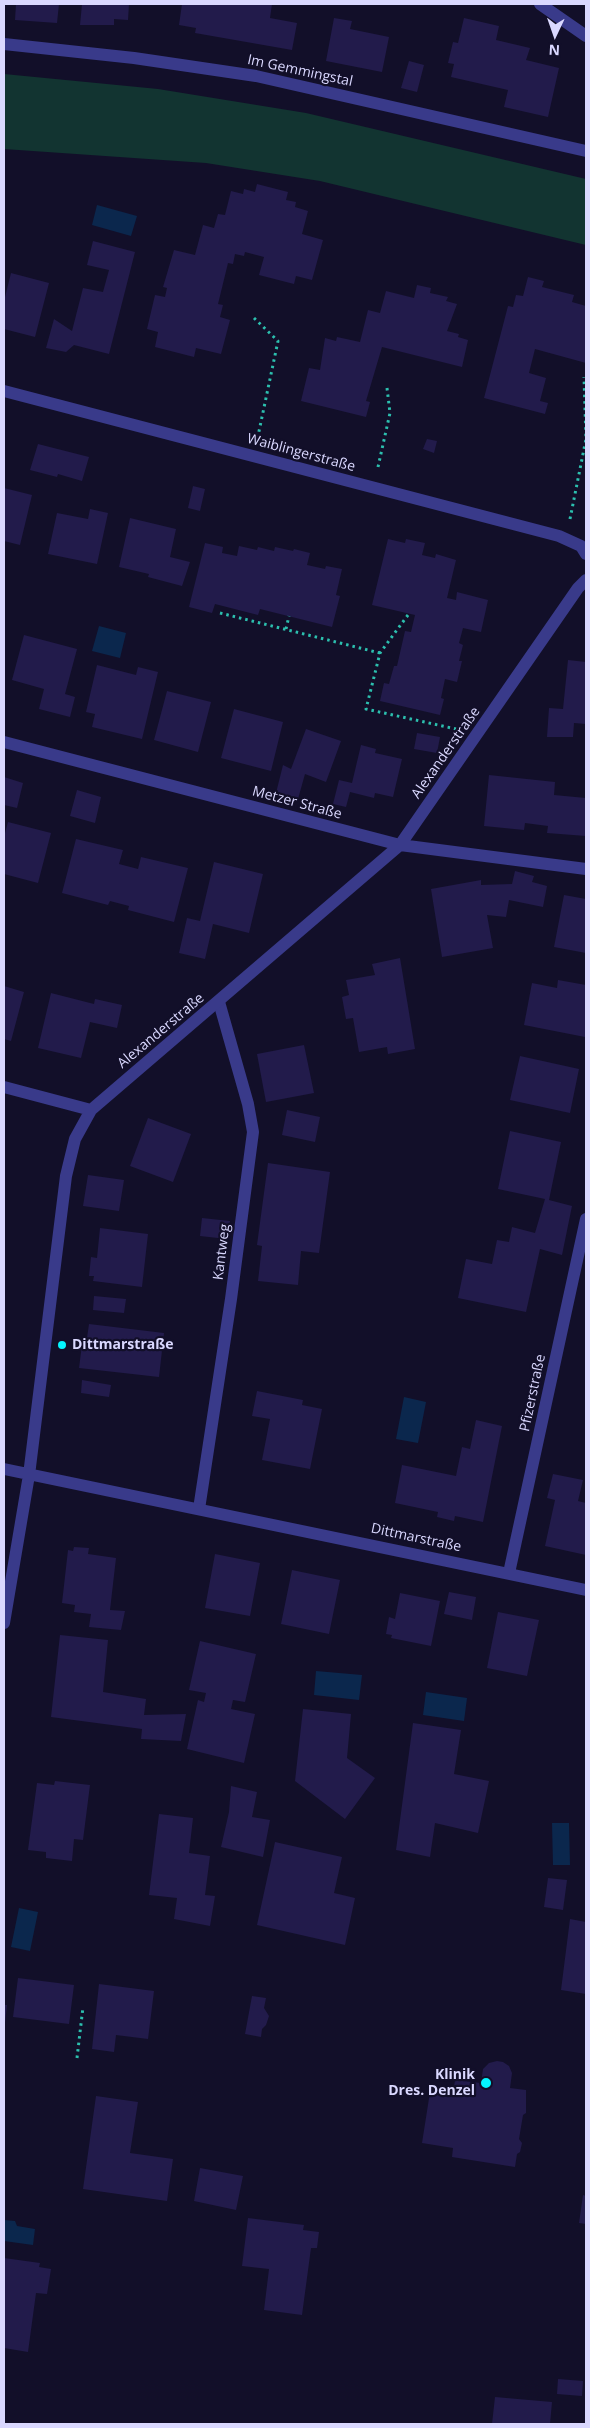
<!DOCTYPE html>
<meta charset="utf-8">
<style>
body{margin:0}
#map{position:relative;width:590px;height:2428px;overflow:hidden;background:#120f29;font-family:"Open Sans",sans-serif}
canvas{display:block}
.frame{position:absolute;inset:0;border:5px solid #dad8ff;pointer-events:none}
.north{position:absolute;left:530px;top:10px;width:50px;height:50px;-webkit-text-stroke:4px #120f29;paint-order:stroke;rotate:183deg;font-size:14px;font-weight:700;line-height:20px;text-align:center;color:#dad8ff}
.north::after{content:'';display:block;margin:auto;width:18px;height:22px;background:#dad8ff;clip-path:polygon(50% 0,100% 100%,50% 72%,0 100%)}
</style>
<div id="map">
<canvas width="590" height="2428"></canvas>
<div class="frame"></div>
<div class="north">N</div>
</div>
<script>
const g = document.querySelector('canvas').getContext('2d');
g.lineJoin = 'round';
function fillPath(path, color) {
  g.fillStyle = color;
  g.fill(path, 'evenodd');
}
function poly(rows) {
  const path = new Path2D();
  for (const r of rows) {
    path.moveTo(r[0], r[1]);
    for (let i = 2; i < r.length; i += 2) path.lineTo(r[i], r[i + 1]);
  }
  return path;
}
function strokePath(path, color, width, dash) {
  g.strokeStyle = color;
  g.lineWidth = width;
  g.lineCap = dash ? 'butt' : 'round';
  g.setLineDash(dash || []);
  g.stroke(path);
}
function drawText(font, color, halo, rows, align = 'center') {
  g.font = font + ' "Open Sans",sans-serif';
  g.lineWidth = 4.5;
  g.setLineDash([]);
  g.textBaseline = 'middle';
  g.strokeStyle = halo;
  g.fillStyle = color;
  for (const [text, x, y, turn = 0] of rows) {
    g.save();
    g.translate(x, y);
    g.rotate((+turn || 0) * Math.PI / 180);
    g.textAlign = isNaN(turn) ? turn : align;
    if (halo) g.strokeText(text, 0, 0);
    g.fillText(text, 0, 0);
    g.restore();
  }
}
const green = poly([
 [4,74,158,89,306,113,586,179,586,245,320,181,206,163,4,149]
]);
const water = poly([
 [97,205,137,216,131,236,92,225],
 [99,626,126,633,120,658,92,651],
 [404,1397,426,1402,418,1443,396,1439],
 [316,1671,362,1675,359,1700,314,1695],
 [426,1692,467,1698,464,1721,423,1715],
 [552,1823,569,1823,570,1865,553,1865],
 [19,1908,38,1912,30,1951,11,1947],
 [4,2220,15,2221,17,2226,35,2229,33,2245,4,2241]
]);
const building = poly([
 [16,4,59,4,57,23,15,20],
 [82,4,129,4,128,20,114,19,114,25,80,25],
 [182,4,272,4,270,18,297,23,292,50,195,33,196,28,179,25],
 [334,18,352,21,350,29,389,37,382,72,326,61],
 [464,18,499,26,496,40,530,48,526,60,559,68,548,117,504,107,508,90,451,77,454,64,448,63,453,42,458,43],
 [409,61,424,65,417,92,401,88],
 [257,184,288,192,286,200,296,202,295,207,308,211,302,234,323,240,312,280,296,276,294,284,259,275,264,257,245,252,244,256,235,254,233,264,228,263,218,304,223,305,220,317,230,320,221,354,196,348,194,357,155,347,158,332,147,329,155,295,165,297,167,288,163,287,174,250,195,255,203,225,214,228,218,214,225,215,231,191,243,194,244,189,255,192],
 [93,241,135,252,109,354,74,345,66,352,46,348,54,319,72,331,83,288,103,292,109,270,87,265],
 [11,273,49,283,35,337,4,329,4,301],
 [528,277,544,281,542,287,574,295,572,302,586,306,586,363,535,349,529,373,546,378,540,401,548,403,545,414,484,398,508,306,513,307,516,295,523,296],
 [417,285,431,288,430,293,448,297,446,301,457,304,447,331,459,334,458,337,468,340,462,367,382,347,366,401,370,402,366,417,301,401,309,368,320,370,325,338,336,341,337,337,360,342,368,310,380,313,386,291,414,298],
 [427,439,437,441,434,453,423,449],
 [38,444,89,457,82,481,58,474,57,477,30,470],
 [193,486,205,489,200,511,188,508],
 [4,488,32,495,20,545,4,541],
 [90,509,108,513,97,564,48,554,57,513,88,519],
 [130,518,176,529,170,557,190,562,182,586,148,577,149,574,119,567],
 [388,539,405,543,406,539,425,543,422,555,435,558,436,554,456,560,447,598,456,600,457,592,488,600,481,632,463,628,459,643,463,645,459,661,462,661,457,682,445,679,441,698,444,699,440,715,380,701,384,683,389,684,394,666,397,666,405,631,411,632,415,615,372,605],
 [205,543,223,547,222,553,237,556,239,546,257,550,258,547,274,551,275,547,293,551,294,549,310,553,307,565,325,569,326,566,342,569,336,595,340,596,332,627,260,609,258,615,215,604,212,613,189,607],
 [24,635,77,649,65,694,75,697,70,717,39,709,44,689,12,680],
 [568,660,586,662,586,724,574,723,573,737,547,737,549,708,563,709],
 [97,665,136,675,138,667,158,672,142,739,92,727,95,714,86,712],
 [167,691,211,702,198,752,154,740],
 [234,709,283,722,271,771,221,758],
 [306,729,341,741,326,782,305,774,298,799,276,793,283,765,291,769],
 [417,733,440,737,437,753,414,749],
 [361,745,376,749,375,753,402,759,393,797,375,793,374,798,350,792,346,807,333,804,339,780,352,783],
 [489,775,555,782,554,795,586,798,586,836,547,833,548,826,525,823,524,830,484,826],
 [4,777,23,783,17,808,4,805],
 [77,790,101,797,95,823,70,816],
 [8,822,51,833,38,883,4,874,4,837],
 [76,839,123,850,119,864,138,869,141,857,188,868,174,922,128,910,129,906,110,901,108,905,62,893],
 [214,862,263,874,249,933,213,924,205,959,179,953,187,918,200,921],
 [515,871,534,876,532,882,547,886,543,907,509,900,506,917,487,915,493,948,442,957,431,889,481,880,481,885,512,884],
 [564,895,586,899,586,953,554,947],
 [400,958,415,1049,388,1054,387,1047,359,1052,353,1018,346,1019,342,997,349,995,346,980,375,975,372,964],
 [558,980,586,985,585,1037,524,1025,532,983,557,988],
 [4,986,24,992,11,1041,4,1039],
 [51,993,94,1004,95,999,122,1005,117,1028,90,1022,81,1058,38,1048],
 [304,1045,314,1093,266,1102,257,1054],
 [520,1056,579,1069,570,1113,510,1100],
 [287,1110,320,1117,315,1142,282,1135],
 [148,1118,191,1134,173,1182,130,1166],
 [510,1131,561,1142,549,1200,572,1206,562,1255,540,1249,526,1312,458,1298,466,1259,492,1264,497,1240,509,1242,512,1227,535,1233,545,1199,498,1189],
 [268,1163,330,1172,319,1253,301,1251,298,1285,258,1281,262,1246,257,1245],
 [88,1175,124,1180,119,1211,83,1206],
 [202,1218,230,1221,227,1239,200,1236],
 [100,1228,148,1234,142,1287,93,1281,94,1276,89,1276,91,1257,97,1258],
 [94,1296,126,1299,124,1313,93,1310],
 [89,1324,164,1333,159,1377,79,1368,83,1337,87,1338],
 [82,1380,111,1385,109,1397,81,1393],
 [257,1391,303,1400,302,1405,322,1409,310,1469,262,1460,270,1419,252,1416],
 [476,1420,502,1426,483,1522,455,1516,454,1521,437,1517,438,1512,395,1503,402,1465,456,1476,462,1447,470,1449],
 [553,1474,583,1480,578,1501,586,1503,586,1555,545,1546,555,1500,547,1498],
 [74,1547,89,1548,88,1554,116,1558,110,1610,125,1611,121,1630,89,1627,91,1614,74,1612,75,1605,62,1603,68,1550,73,1551],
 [215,1554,260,1563,250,1616,205,1608],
 [292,1570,340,1580,329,1634,281,1624],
 [449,1592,476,1597,472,1620,444,1614],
 [400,1593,440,1601,431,1646,391,1638,392,1635,386,1634,389,1617,395,1619],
 [498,1612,539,1620,527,1676,487,1668],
 [60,1635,108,1640,103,1692,146,1699,144,1715,186,1714,181,1741,141,1739,142,1729,51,1717],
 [200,1641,256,1654,245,1702,233,1700,231,1709,255,1714,244,1763,187,1749,198,1700,204,1702,206,1693,189,1690],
 [303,1709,351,1714,347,1758,375,1778,345,1819,295,1781],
 [413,1723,461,1730,454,1774,489,1781,478,1833,435,1823,430,1857,396,1850],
 [55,1781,90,1785,83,1840,74,1839,72,1861,46,1858,46,1852,28,1850,37,1783,54,1785],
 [231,1786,257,1792,252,1817,270,1820,263,1857,221,1847,229,1812],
 [159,1814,193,1818,189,1853,210,1856,205,1895,215,1896,210,1926,174,1919,177,1898,149,1895],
 [275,1842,342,1857,334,1893,355,1898,345,1945,257,1925],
 [548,1878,567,1880,563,1910,544,1907],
 [570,1919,586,1922,586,1994,561,1990],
 [18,1978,74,1985,69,2024,13,2017],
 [99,1984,154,1991,148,2039,116,2035,114,2052,92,2049],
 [252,1996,266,1998,264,2008,269,2016,266,2025,262,2029,261,2037,245,2034],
 [4,2005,7,2005,5,2023,4,2023],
 [497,2061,503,2062,509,2066,512,2073,510,2088,526,2090,526,2113,523,2115,519,2139,522,2143,520,2152,517,2154,515,2167,452,2157,453,2148,422,2143,430,2092,453,2095,455,2080,481,2083,483,2069,489,2063],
 [96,2096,138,2102,130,2153,173,2159,167,2201,83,2189],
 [200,2168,243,2176,236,2210,194,2201],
 [583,2195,586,2196,586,2224,579,2223],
 [248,2218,304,2225,303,2230,319,2232,317,2248,311,2248,302,2315,264,2310,269,2269,242,2266],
 [4,2258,40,2263,39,2267,51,2269,47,2294,36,2293,28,2352,4,2348],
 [558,2379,583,2381,582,2396,557,2394],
 [495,2397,552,2402,550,2424,492,2424]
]);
const path = poly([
 [254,318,278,341,258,436],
 [378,467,390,413,387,388],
 [570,519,586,439,584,377],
 [220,613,380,653],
 [408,615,380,653,366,709,456,729],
 [286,629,289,616],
 [77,2058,83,2007]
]);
const service = poly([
 [199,1509,231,1299,253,1132,248,1104,219,1002]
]);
const minor = poly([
 [540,4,586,36],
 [4,391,559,536,581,546,586,554],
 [4,742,400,845,586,869],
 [4,1087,91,1110],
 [4,1469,586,1590],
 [509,1573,586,1219],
 [4,1623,29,1475,66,1176,75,1139,91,1110,400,845,578,588,586,580]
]);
const tertiary = poly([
 [4,44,134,58,256,76,586,151]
]);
const markers = [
 [62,1345,5,"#04f4ff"],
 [486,2083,6,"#04f4ff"]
];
const streetNames = [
 ["Im Gemmingstal",300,71,12],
 ["Waiblingerstraße",301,453,15],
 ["Alexanderstraße",446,753,-55],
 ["Metzer Straße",297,803,15],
 ["Alexanderstraße",161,1031,-40],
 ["Kantweg",222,1252,-83],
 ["Pfizerstraße",533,1393,-78],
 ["Dittmarstraße",416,1538,12]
];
const poiNames = [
 ["Dittmarstraße",72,1345],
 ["Klinik",475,2075,"right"],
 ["Dres. Denzel",475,2091,"right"]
];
fillPath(green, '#123431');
fillPath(water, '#0b274d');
fillPath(building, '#221b4b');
strokePath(path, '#2cbfae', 3, [2.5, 4]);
strokePath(service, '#393a8a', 12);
strokePath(minor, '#393a8a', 12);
strokePath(tertiary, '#393a8a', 12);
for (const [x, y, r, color] of markers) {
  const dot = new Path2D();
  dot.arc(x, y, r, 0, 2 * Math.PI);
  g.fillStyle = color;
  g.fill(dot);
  strokePath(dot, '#120f29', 2);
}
drawText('14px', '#dad8ff', '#120f29', streetNames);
drawText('bold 14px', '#dad8ff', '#120f29', poiNames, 'left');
</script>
